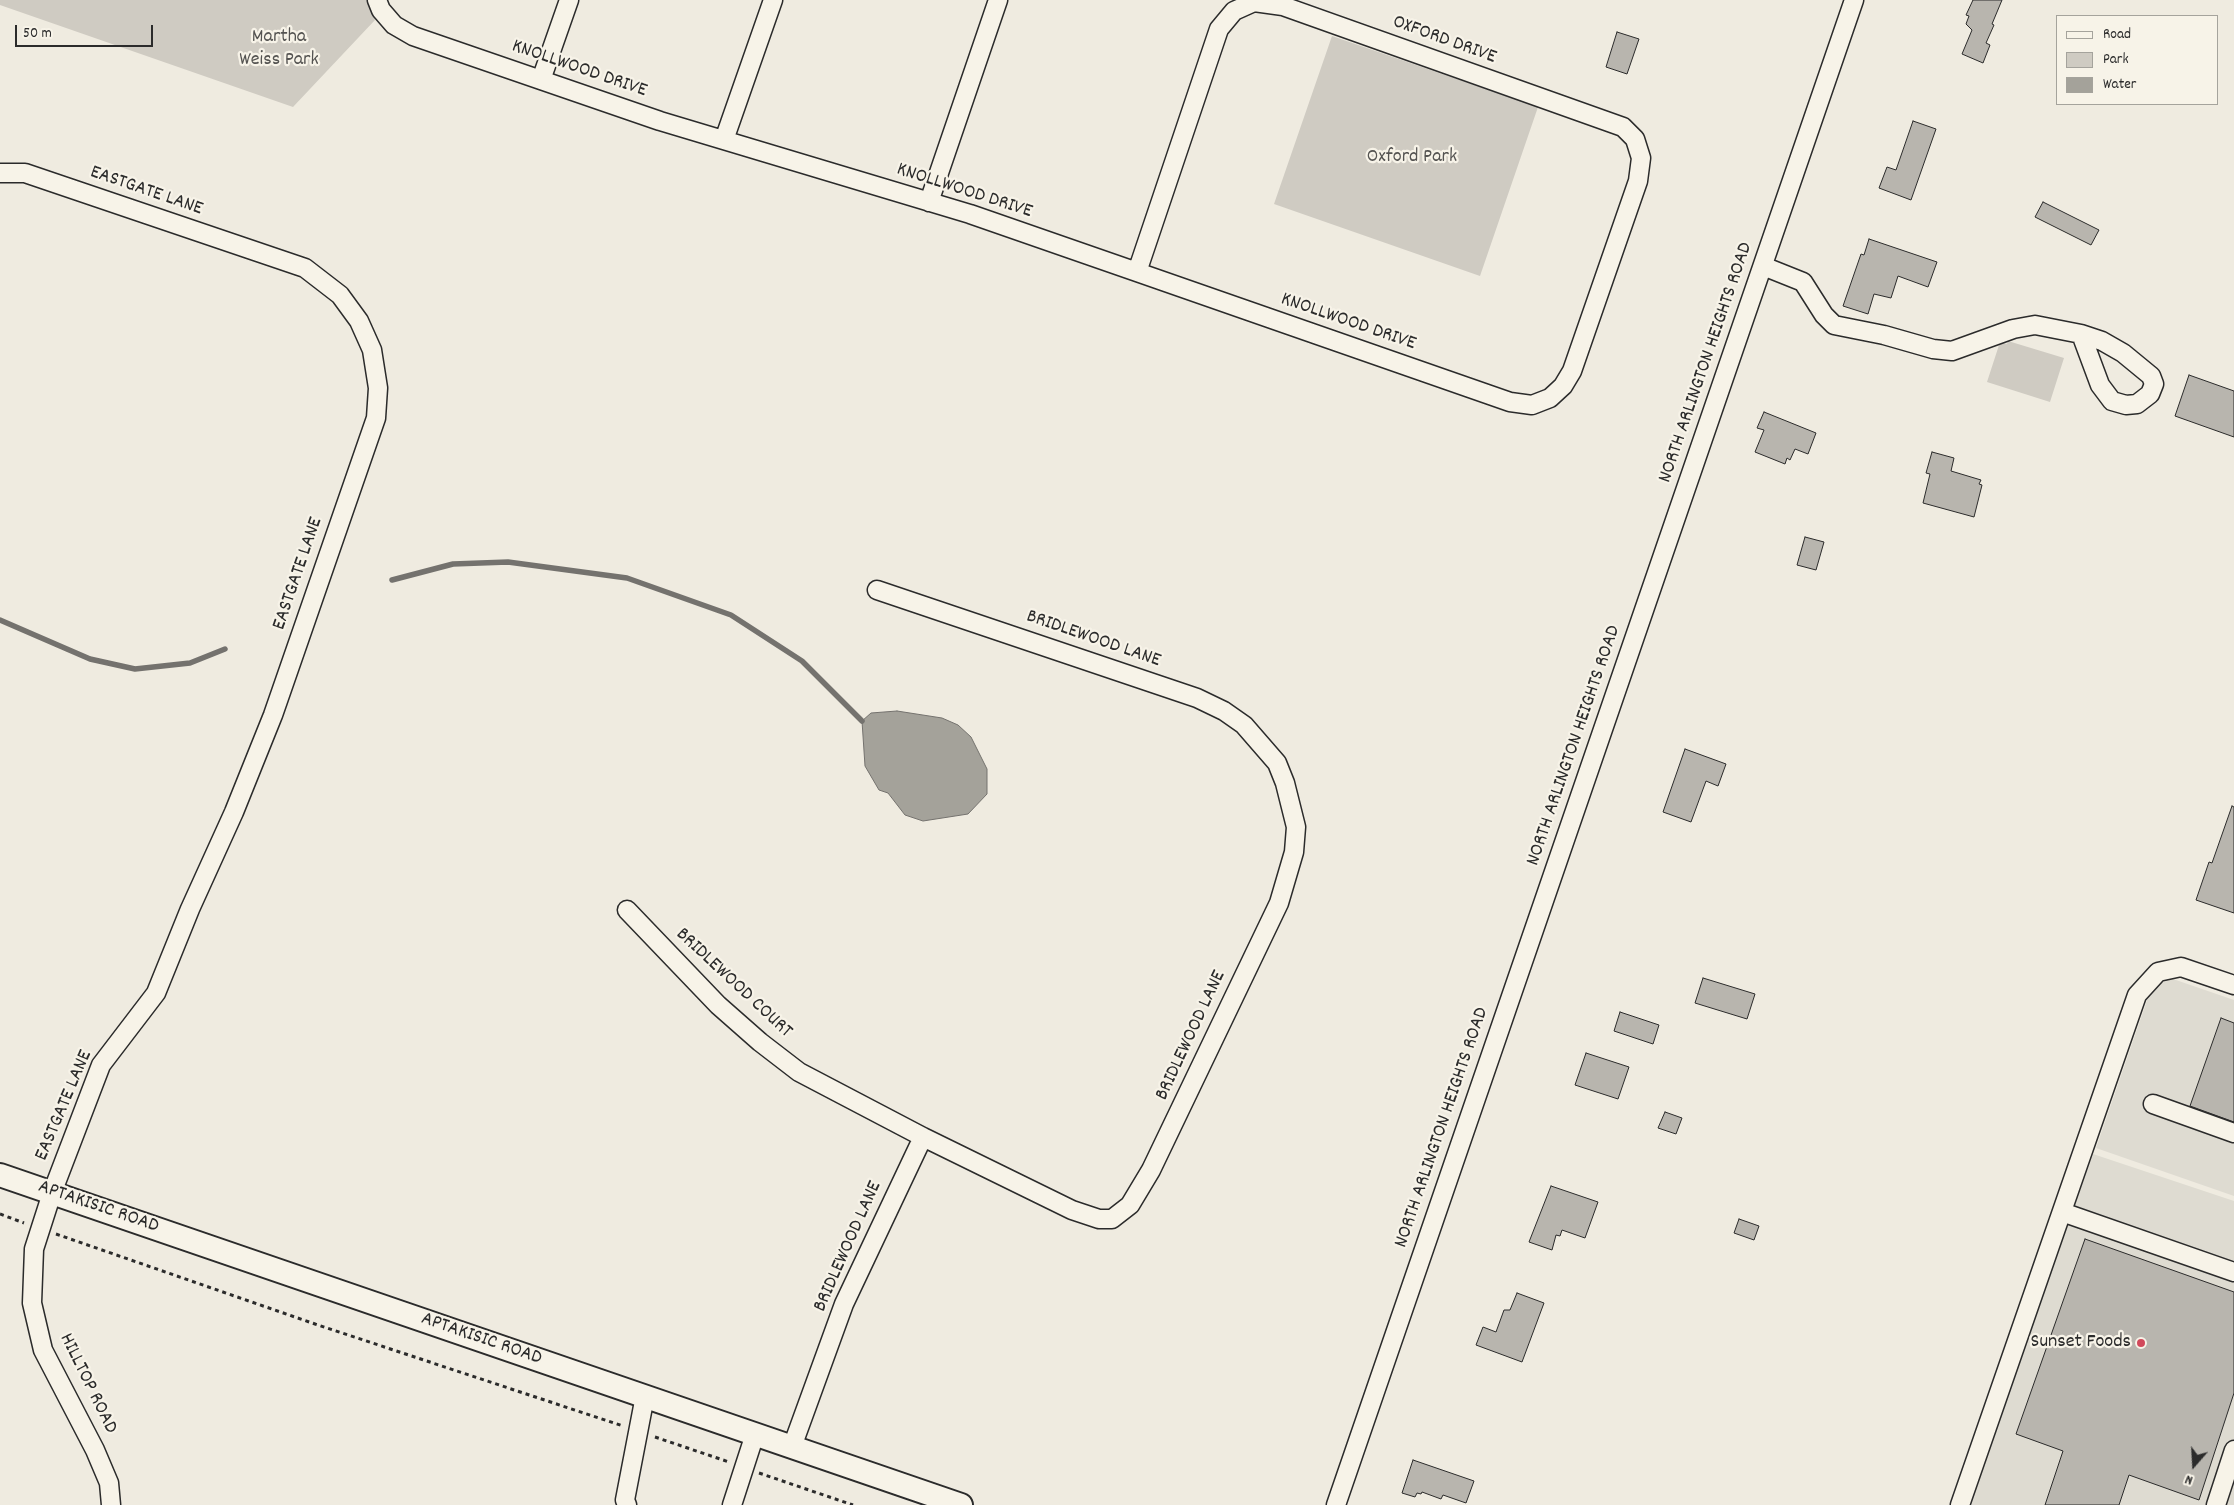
<!DOCTYPE html>
<style>
body{margin:0}
#map{position:relative;width:2234px;height:1505px;overflow:hidden;background:#efebe0;font-family:Dekko,sans-serif}
canvas{display:block}
.legend{position:absolute;left:2056px;top:15px;width:162px;height:90px;box-sizing:border-box;background:#f7f3e8;border:1px solid #a5a39c;margin:0;padding:6px 9px;list-style:none;font-size:15px;color:#2b2b2b}
.legend li{display:flex;align-items:center;gap:10px;height:25px}
.legend b{width:25px;border:1px solid #a5a39c}
.north{position:absolute;left:2169px;top:1440px;width:50px;height:50px;-webkit-text-stroke:4px #f7f3e8;paint-order:stroke;rotate:199deg;font-size:14px;font-weight:700;line-height:20px;text-align:center;color:#2b2b2b}
.north::after{content:'';display:block;margin:auto;width:18px;height:22px;background:#2b2b2b;clip-path:polygon(50% 0,100% 100%,50% 72%,0 100%)}
.scale{position:absolute;left:15px;top:25px;width:138px;height:22px;box-sizing:border-box;border:2px solid #2b2b2b;border-top:0;padding-left:6px;font-size:15px;line-height:18px;white-space:nowrap;color:#2b2b2b;-webkit-text-stroke:4px #f7f3e8;paint-order:stroke}
</style>
<div id="map">
<canvas width="2234" height="1505"></canvas>
<ul class="legend">
<li><b style="height:6px;background:#f7f3e8"></b>Road</li>
<li><b style="height:14px;background:#cfcbc2"></b>Park</li>
<li><b style="height:14px;background:#a4a29a"></b>Water</li>
</ul>
<div class="north">N</div>
<div class="scale">50 m</div>
</div>
<script>
const g = document.querySelector('canvas').getContext('2d');
g.lineJoin = 'round';
function fillPath(path, color) {
  g.fillStyle = color;
  g.fill(path, 'evenodd');
}
function poly(rows) {
  const path = new Path2D();
  for (const r of rows) {
    path.moveTo(r[0], r[1]);
    for (let i = 2; i < r.length; i += 2) path.lineTo(r[i], r[i + 1]);
  }
  return path;
}
function strokePath(path, color, width, dash) {
  g.strokeStyle = color;
  g.lineWidth = width;
  g.lineCap = dash ? 'butt' : 'round';
  g.setLineDash(dash || []);
  g.stroke(path);
}
function drawText(font, color, halo, rows, align = 'center') {
  g.font = font + ' Dekko,sans-serif';
  g.lineWidth = 4.5;
  g.setLineDash([]);
  g.textBaseline = 'middle';
  g.strokeStyle = halo;
  g.fillStyle = color;
  for (const [text, x, y, turn = 0] of rows) {
    g.save();
    g.translate(x, y);
    g.rotate((+turn || 0) * Math.PI / 180);
    g.textAlign = isNaN(turn) ? turn : align;
    if (halo) g.strokeText(text, 0, 0);
    g.fillText(text, 0, 0);
    g.restore();
  }
}
const built = poly([
 [2173,979,2234,1000,2234,1196,2096,1148,2152,986],
 [2093,1154,2234,1201,2234,1505,1968,1505]
]);
const green = poly([
 [0,0,367,0,375,20,293,107,0,5],
 [1332,36,1538,107,1480,276,1274,204],
 [2008,341,2064,358,2050,402,1987,382,2000,342,2007,344]
]);
const water = poly([
 [897,711,942,718,958,725,971,737,987,769,987,794,968,814,923,821,905,815,888,793,879,790,865,766,862,721,871,713,897,711]
]);
const stream = poly([
 [392,580,453,564,508,562,627,578,731,615,802,661,862,721],
 [0,620,90,659,135,669,190,663,225,649]
]);
const building = poly([
 [1973,0,2002,0,1992,24,1994,25,1986,43,1990,45,1983,63,1962,54,1972,30,1966,24,1969,16,1966,15,1973,0],
 [1617,32,1639,39,1627,74,1606,67,1617,32],
 [1913,121,1936,129,1911,200,1879,188,1887,167,1896,170,1913,121],
 [2043,202,2099,230,2091,245,2035,217,2043,202],
 [1869,239,1937,262,1928,287,1898,276,1891,298,1874,294,1868,314,1843,306,1861,254,1864,255,1869,239],
 [2189,375,2234,391,2234,437,2175,416,2189,375],
 [1764,412,1816,433,1808,454,1795,449,1790,460,1787,458,1785,464,1755,452,1764,430,1757,428,1764,412],
 [1932,452,1954,458,1951,471,1981,480,1979,484,1982,485,1974,517,1923,503,1930,474,1926,473,1932,452],
 [1805,537,1824,542,1816,570,1797,565,1805,537],
 [1685,749,1726,764,1718,786,1706,781,1691,822,1663,812,1685,749],
 [2232,806,2234,807,2234,913,2196,900,2209,862,2212,863,2232,806],
 [1703,978,1755,994,1747,1019,1695,1003,1703,978],
 [1620,1012,1659,1025,1653,1044,1614,1031,1620,1012],
 [2221,1018,2234,1023,2234,1122,2190,1106,2221,1018],
 [1586,1053,1629,1067,1618,1099,1575,1085,1586,1053],
 [1665,1112,1682,1118,1676,1134,1658,1128,1665,1112],
 [1551,1186,1598,1202,1585,1238,1562,1230,1560,1236,1556,1235,1552,1250,1529,1242,1551,1186],
 [1739,1219,1759,1226,1754,1240,1734,1233,1739,1219],
 [2085,1239,2234,1292,2234,1393,2199,1500,2129,1475,2119,1505,2045,1505,2063,1451,2016,1434,2085,1239],
 [1517,1293,1544,1303,1522,1362,1476,1345,1483,1327,1496,1332,1504,1310,1510,1310,1517,1293],
 [1413,1460,1474,1481,1466,1503,1443,1495,1441,1499,1422,1492,1421,1494,1417,1493,1415,1497,1402,1493,1413,1460]
]);
const path = poly([
 [0,1214,24,1223],
 [56,1234,315,1324,623,1426],
 [655,1437,729,1462],
 [759,1473,853,1505]
]);
const minor = poly([
 [377,0,381,10,394,25,413,36,660,121,970,214,1137,272,1510,402,1532,405,1550,398,1563,386,1572,371,1638,181,1641,158,1635,139,1623,127,1283,6,1254,2,1234,11,1219,29,1137,272],
 [541,80,569,0],
 [724,140,773,0],
 [0,173,25,173,305,268,340,295,359,321,372,350,378,388,376,418,273,715,234,812,190,909,156,993,101,1065,52,1193,34,1249,32,1303,43,1350,95,1450,109,1483,111,1505],
 [929,202,998,0],
 [1763,266,1803,282,1824,315,1834,325,1884,335,1933,349,1952,351,2013,329,2035,325,2081,334,2102,341,2123,353,2151,376,2154,384,2150,394,2137,404,2126,405,2112,401,2100,385,2081,334],
 [627,910,718,1005,760,1042,799,1072,923,1137,1072,1210,1099,1219,1112,1219,1130,1205,1151,1170,1279,903,1294,852,1296,827,1285,783,1277,763,1244,725,1224,711,1197,698,877,590],
 [2153,1104,2234,1133],
 [2062,1212,2234,1272],
 [792,1447,844,1304,923,1137],
 [627,1505,625,1500,645,1396],
 [732,1505,755,1434],
 [1336,1505,1854,0],
 [1960,1505,2137,995,2158,972,2181,967,2234,985],
 [2216,1505,2234,1450]
]);
const major = poly([
 [0,1175,961,1505]
]);
const markers = [
 [2141,1343,5,"#d1495b"]
];
const parkNames = [
 ["Martha",279,38],
 ["Weiss Park",279,61],
 ["Oxford Park",1412,158]
];
const streetNames = [
 ["OXFORD DRIVE",1444,41,20],
 ["KNOLLWOOD DRIVE",579,70,19],
 ["EASTGATE LANE",146,192,19],
 ["KNOLLWOOD DRIVE",964,192,18],
 ["KNOLLWOOD DRIVE",1348,323,19],
 ["NORTH ARLINGTON HEIGHTS ROAD",1707,363,-71],
 ["EASTGATE LANE",299,574,-71],
 ["BRIDLEWOOD LANE",1093,640,19],
 ["NORTH ARLINGTON HEIGHTS ROAD",1575,746,-71],
 ["BRIDLEWOOD COURT",733,984,43],
 ["BRIDLEWOOD LANE",1192,1036,-65],
 ["EASTGATE LANE",65,1106,-67],
 ["NORTH ARLINGTON HEIGHTS ROAD",1443,1128,-71],
 ["APTAKISIC ROAD",98,1208,19],
 ["BRIDLEWOOD LANE",849,1247,-66],
 ["APTAKISIC ROAD",481,1340,19],
 ["HILLTOP ROAD",87,1384,64]
];
const poiNames = [
 ["Sunset Foods",2131,1343]
];
fillPath(built, '#dedbd1');
fillPath(green, '#cfcbc2');
fillPath(water, '#a4a29a');
strokePath(water, '#74726e', 1);
strokePath(stream, '#74726e', 5.5);
fillPath(building, '#b8b5ae');
strokePath(building, '#2b2b2b', 1);
strokePath(minor, '#2b2b2b', 21);
strokePath(major, '#2b2b2b', 26);
strokePath(path, '#2b2b2b', 3, [4, 4]);
strokePath(minor, '#f7f3e8', 18);
strokePath(major, '#f7f3e8', 22);
for (const [x, y, r, color] of markers) {
  const dot = new Path2D();
  dot.arc(x, y, r, 0, 2 * Math.PI);
  g.fillStyle = color;
  g.fill(dot);
  strokePath(dot, '#f7f3e8', 2);
}
drawText('20px', '#545351', '#f7f3e8', parkNames);
drawText('20px', '#2b2b2b', '#f7f3e8', streetNames);
drawText('20px', '#2b2b2b', '#f7f3e8', poiNames, 'right');
</script>
